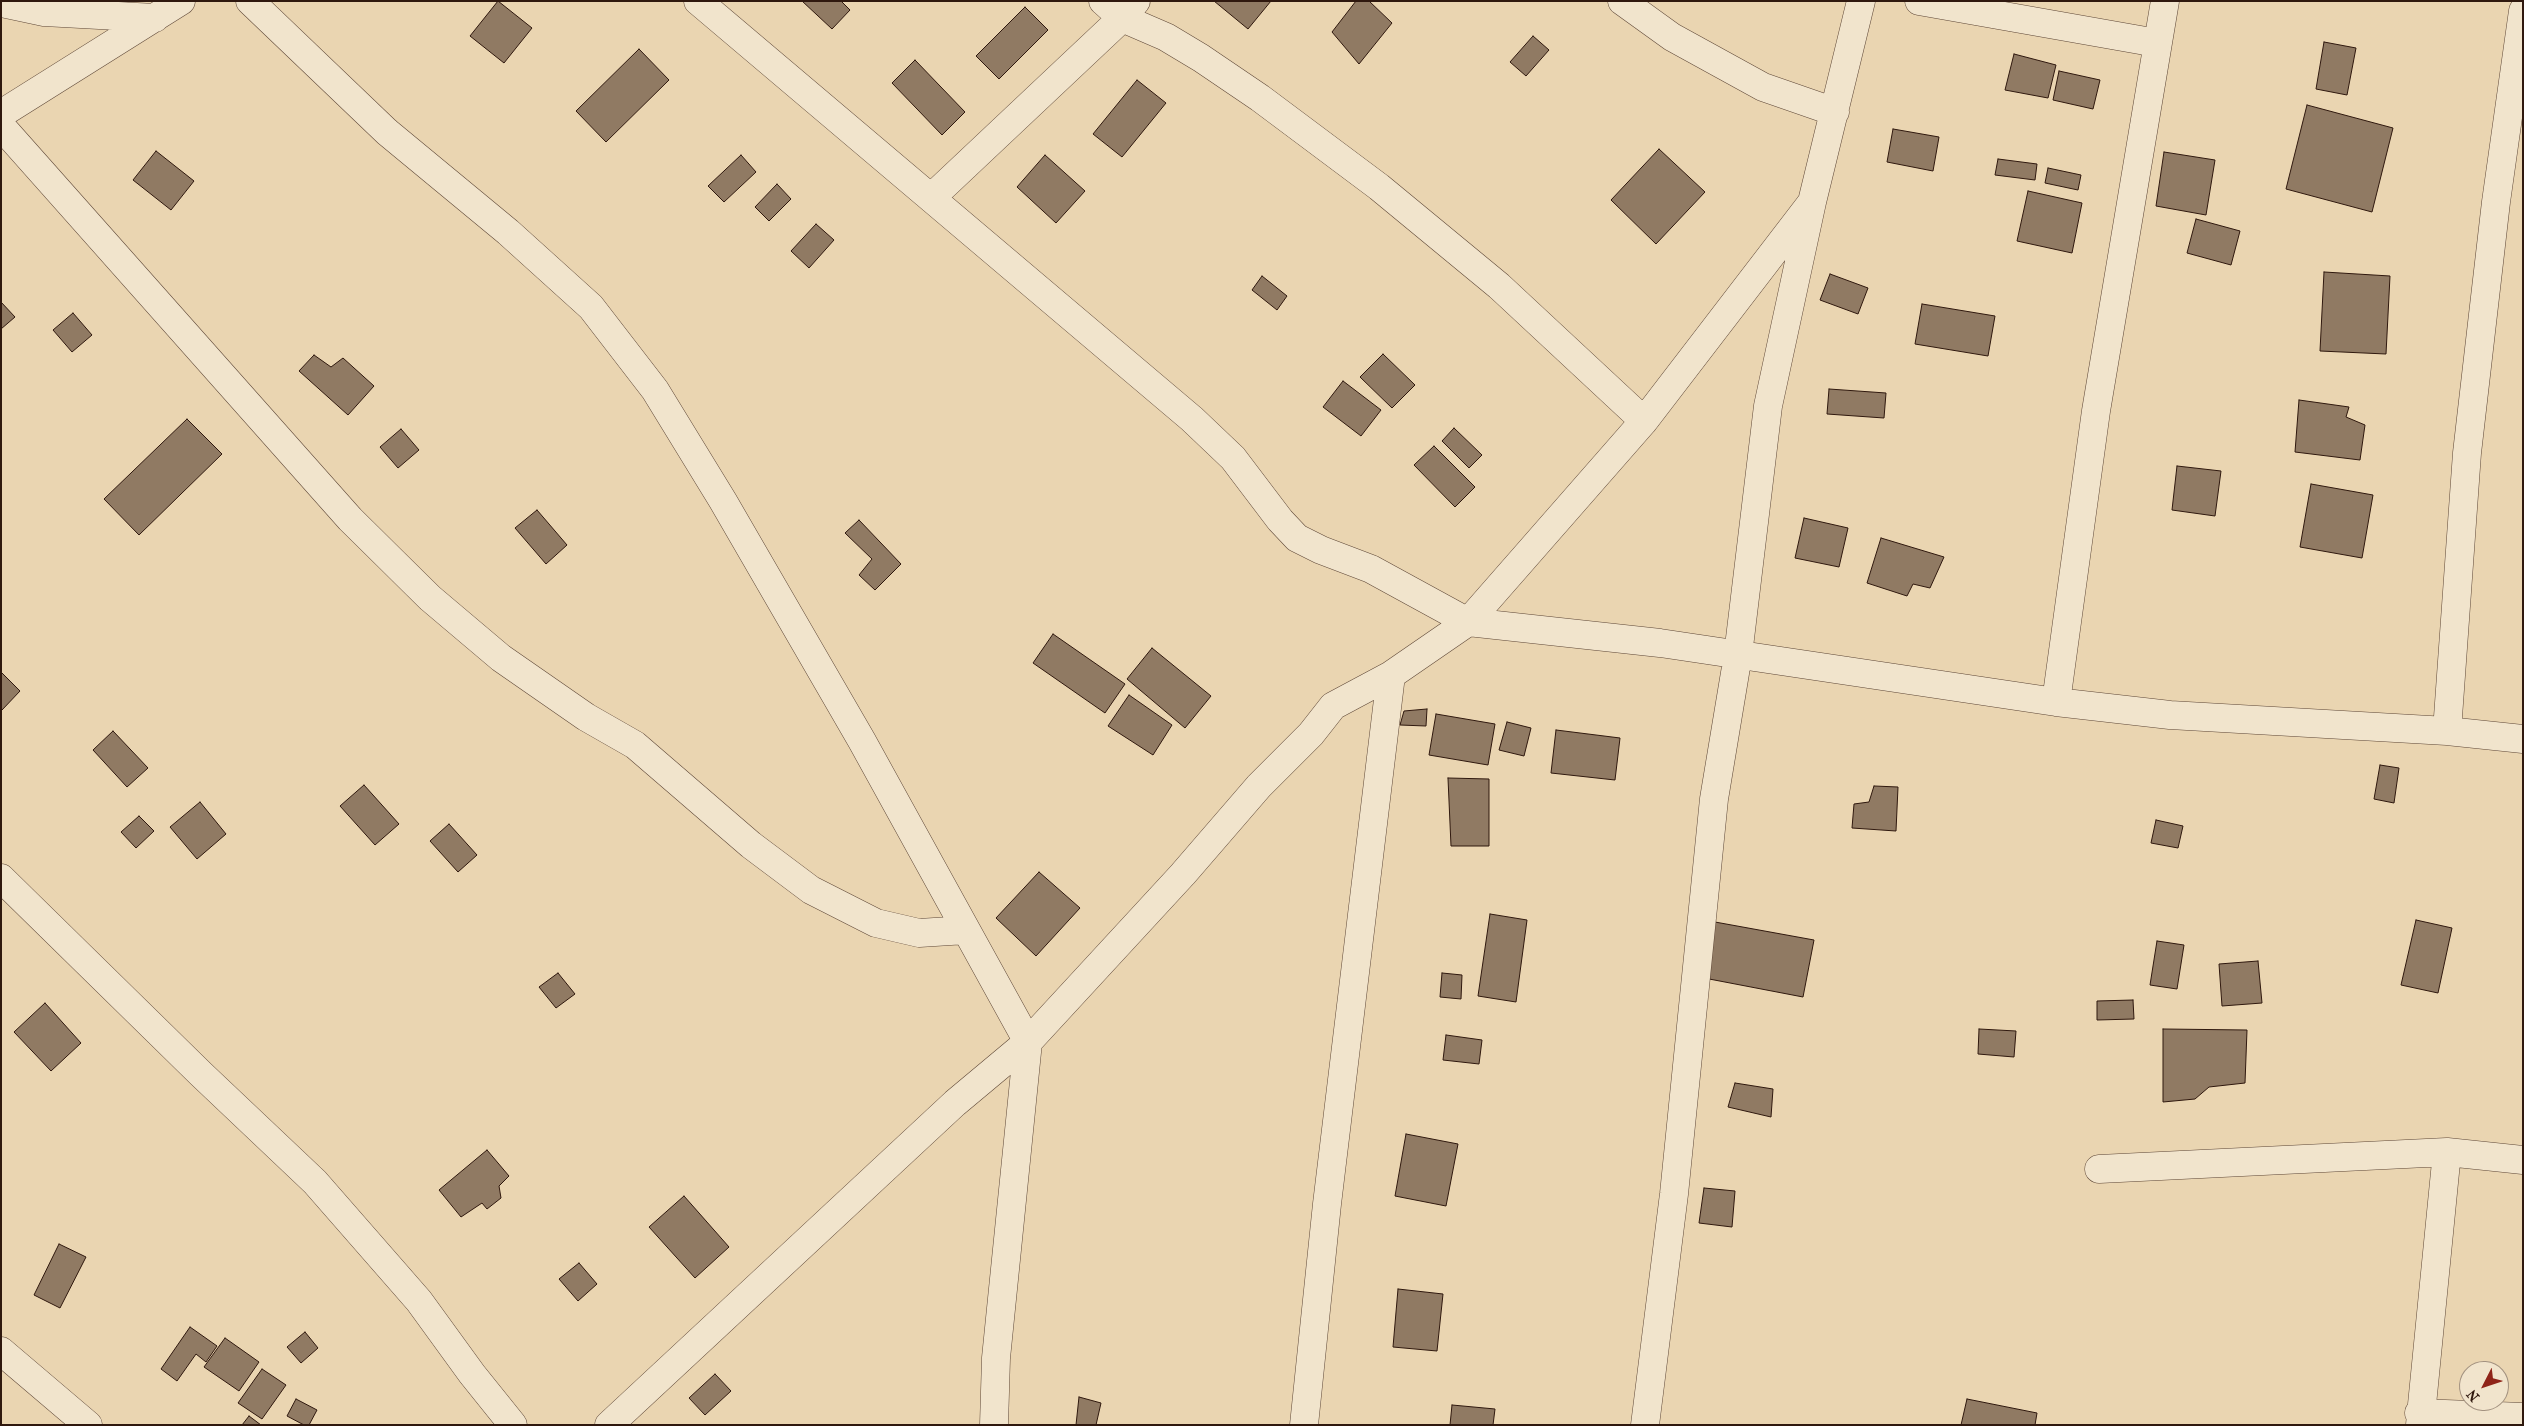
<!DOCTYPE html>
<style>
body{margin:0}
#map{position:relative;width:2524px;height:1426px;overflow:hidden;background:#ead5b1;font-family:"IM FELL French Canon",serif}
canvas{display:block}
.frame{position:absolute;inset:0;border:2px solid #2f180e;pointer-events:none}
.north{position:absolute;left:2459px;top:1361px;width:50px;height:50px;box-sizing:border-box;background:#f1e4cc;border:1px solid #a39280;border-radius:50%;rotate:229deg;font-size:14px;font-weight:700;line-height:20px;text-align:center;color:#2f180e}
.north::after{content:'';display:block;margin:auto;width:18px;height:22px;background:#8f2418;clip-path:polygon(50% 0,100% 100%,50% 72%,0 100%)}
</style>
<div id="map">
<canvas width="2524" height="1426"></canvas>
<div class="frame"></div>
<div class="north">N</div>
</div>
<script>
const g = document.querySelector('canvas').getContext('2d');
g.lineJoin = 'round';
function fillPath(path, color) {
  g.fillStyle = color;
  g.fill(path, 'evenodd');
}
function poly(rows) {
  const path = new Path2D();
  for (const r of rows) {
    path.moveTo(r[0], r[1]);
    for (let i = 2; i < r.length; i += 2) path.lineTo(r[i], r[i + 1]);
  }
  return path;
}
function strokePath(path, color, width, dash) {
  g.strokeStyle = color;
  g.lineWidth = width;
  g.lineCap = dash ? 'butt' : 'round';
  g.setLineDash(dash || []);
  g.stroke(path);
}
const building = poly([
 [498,1,532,28,504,63,470,36,498,1],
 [802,1,841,1,850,10,832,29,802,1],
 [1214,1,1271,1,1248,29,1214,1],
 [1356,1,1369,1,1392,23,1359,64,1332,32,1356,1],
 [1025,7,1048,30,999,79,976,56,1025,7],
 [1533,36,1549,50,1526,76,1510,62,1533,36],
 [2324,42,2356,48,2347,95,2316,89,2324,42],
 [639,49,669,80,606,142,576,111,639,49],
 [2014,54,2056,65,2048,98,2005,90,2014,54],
 [915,60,965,112,942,135,892,83,915,60],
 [2059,71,2100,80,2093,109,2053,100,2059,71],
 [1137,80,1166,103,1122,157,1093,134,1137,80],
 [2307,105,2393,128,2372,212,2286,189,2307,105],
 [1893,129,1939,137,1933,171,1887,162,1893,129],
 [1659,149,1705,192,1656,244,1611,200,1659,149],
 [156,151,194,181,171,210,133,180,156,151],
 [2164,152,2215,160,2206,215,2156,206,2164,152],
 [741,155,756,172,724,202,708,186,741,155],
 [1045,155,1085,191,1056,223,1017,187,1045,155],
 [1998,159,2037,164,2035,180,1995,175,1998,159],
 [2048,168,2081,175,2078,190,2045,183,2048,168],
 [777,184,791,199,769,221,755,207,777,184],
 [2028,191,2082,203,2072,253,2017,241,2028,191],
 [2196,219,2240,231,2231,265,2187,253,2196,219],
 [816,224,834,240,809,268,791,251,816,224],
 [2324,272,2390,276,2386,354,2320,351,2324,272],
 [1830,274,1868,288,1858,314,1820,300,1830,274],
 [1262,276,1287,296,1277,310,1252,290,1262,276],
 [1,302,15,317,1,329,1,302],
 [1922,304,1995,316,1988,356,1915,344,1922,304],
 [73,313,92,335,72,352,53,330,73,313],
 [1383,354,1415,385,1392,408,1360,377,1383,354],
 [314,355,331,367,343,358,374,386,348,415,299,371,314,355],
 [1343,381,1381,410,1361,436,1323,407,1343,381],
 [1829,389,1886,393,1884,418,1827,414,1829,389],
 [2299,400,2349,407,2346,417,2365,425,2360,460,2295,452,2299,400],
 [187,419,222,454,139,535,104,499,187,419],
 [1454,428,1482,455,1469,468,1442,441,1454,428],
 [401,429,419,450,398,468,380,447,401,429],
 [1434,446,1475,487,1455,507,1414,465,1434,446],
 [2177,466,2221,471,2215,516,2172,510,2177,466],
 [2311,484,2373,495,2362,558,2300,547,2311,484],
 [537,510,567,545,546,564,515,528,537,510],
 [1804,518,1848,528,1839,567,1795,558,1804,518],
 [859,520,901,564,875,590,859,575,872,559,845,533,859,520],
 [1881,538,1944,557,1930,588,1913,584,1907,596,1867,583,1881,538],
 [1053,634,1125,684,1105,713,1033,663,1053,634],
 [1152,648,1211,696,1185,728,1127,679,1152,648],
 [1,672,20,691,2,710,1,709,1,672],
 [1129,695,1172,725,1153,755,1108,726,1129,695],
 [1427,709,1426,726,1400,725,1404,711,1427,709],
 [1436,714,1495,724,1488,765,1429,755,1436,714],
 [1507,722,1531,728,1524,756,1499,750,1507,722],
 [1556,730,1620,738,1615,780,1551,773,1556,730],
 [113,731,148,768,127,787,93,750,113,731],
 [2380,765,2399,768,2394,803,2374,799,2380,765],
 [1448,778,1489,779,1489,846,1451,846,1448,778],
 [364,785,399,824,375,845,340,806,364,785],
 [1874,786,1898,787,1896,831,1852,828,1854,804,1869,802,1874,786],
 [200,802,226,834,197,859,170,827,200,802],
 [139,816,154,831,136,848,121,832,139,816],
 [2156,820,2183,826,2178,848,2151,843,2156,820],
 [449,824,477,855,458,872,430,841,449,824],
 [1039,872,1080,908,1036,956,996,918,1039,872],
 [1490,914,1527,920,1516,1002,1478,996,1490,914],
 [2416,920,2452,928,2438,993,2401,985,2416,920],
 [1715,922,1814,940,1803,997,1704,978,1715,922],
 [2157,941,2184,945,2177,989,2150,985,2157,941],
 [2258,961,2262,1003,2222,1006,2219,964,2258,961],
 [558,973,575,994,556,1008,539,987,558,973],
 [1442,973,1462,975,1461,999,1440,997,1442,973],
 [2133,1000,2134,1019,2097,1020,2097,1001,2133,1000],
 [45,1003,81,1043,51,1071,14,1032,45,1003],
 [1979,1029,2016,1031,2014,1057,1978,1054,1979,1029],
 [2163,1029,2247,1030,2245,1083,2209,1087,2195,1099,2163,1102,2163,1029],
 [1446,1035,1482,1040,1479,1064,1443,1060,1446,1035],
 [1735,1083,1773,1089,1771,1117,1728,1107,1735,1083],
 [1406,1134,1458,1144,1446,1206,1395,1196,1406,1134],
 [487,1150,509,1176,499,1186,501,1198,487,1209,482,1203,461,1217,439,1190,487,1150],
 [1704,1188,1735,1191,1732,1227,1699,1223,1704,1188],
 [684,1196,729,1247,695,1278,649,1227,684,1196],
 [59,1244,86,1257,60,1308,34,1295,59,1244],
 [579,1263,597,1284,578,1301,559,1279,579,1263],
 [1398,1289,1443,1294,1437,1351,1393,1347,1398,1289],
 [190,1327,217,1346,206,1362,196,1354,177,1381,161,1369,190,1327],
 [305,1332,318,1348,301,1363,287,1347,305,1332],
 [225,1338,259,1362,239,1391,204,1367,225,1338],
 [262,1369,286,1385,262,1419,238,1403,262,1369],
 [715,1374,731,1391,705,1415,689,1398,715,1374],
 [1079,1397,1101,1403,1096,1425,1076,1425,1079,1397],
 [296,1399,317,1410,309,1425,304,1425,287,1416,296,1399],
 [1967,1399,2037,1413,2035,1425,1961,1425,1967,1399],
 [1452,1405,1495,1409,1493,1425,1450,1425,1452,1405],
 [249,1416,261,1425,242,1425,249,1416]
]);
const minor = poly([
 [250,1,387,132,508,232,591,307,655,390,723,501,862,741,1028,1042,996,1358,994,1425],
 [698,1,1192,419,1233,458,1280,520,1297,538,1321,550,1371,569,1468,622,1660,643,2056,702,2170,715,2447,731,2523,739],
 [1103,1,1122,18,1166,37,1201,58,1260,98,1379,187,1499,286,1644,421],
 [1622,1,1672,37,1763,87,1835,112],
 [1919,1,2157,43],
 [1,3,44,12,155,18],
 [1,114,181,1],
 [1,126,350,519,430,598,501,658,586,717,635,745,751,845,811,890,876,923,919,933,966,930],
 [932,197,1122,18,1136,1],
 [2056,702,2096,411,2165,1],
 [2447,731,2467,453,2496,202,2523,11],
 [1,878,201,1074,315,1182,419,1301,472,1374,513,1425],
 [2099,1169,2447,1152],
 [1,1351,88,1425],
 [2419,1413,2523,1417],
 [609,1425,955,1103,1028,1042,1183,874,1259,786,1311,734,1333,706,1391,675,1468,622,1644,421,1812,202],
 [1304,1425,1327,1204,1391,675],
 [1645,1425,1674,1194,1714,799,1738,655,1768,406,1812,202,1861,1],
 [2420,1425,2447,1152,2523,1160]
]);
fillPath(building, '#907a63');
strokePath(building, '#2f180e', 1);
strokePath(minor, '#5e4737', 29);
strokePath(minor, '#f1e4cc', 28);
</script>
